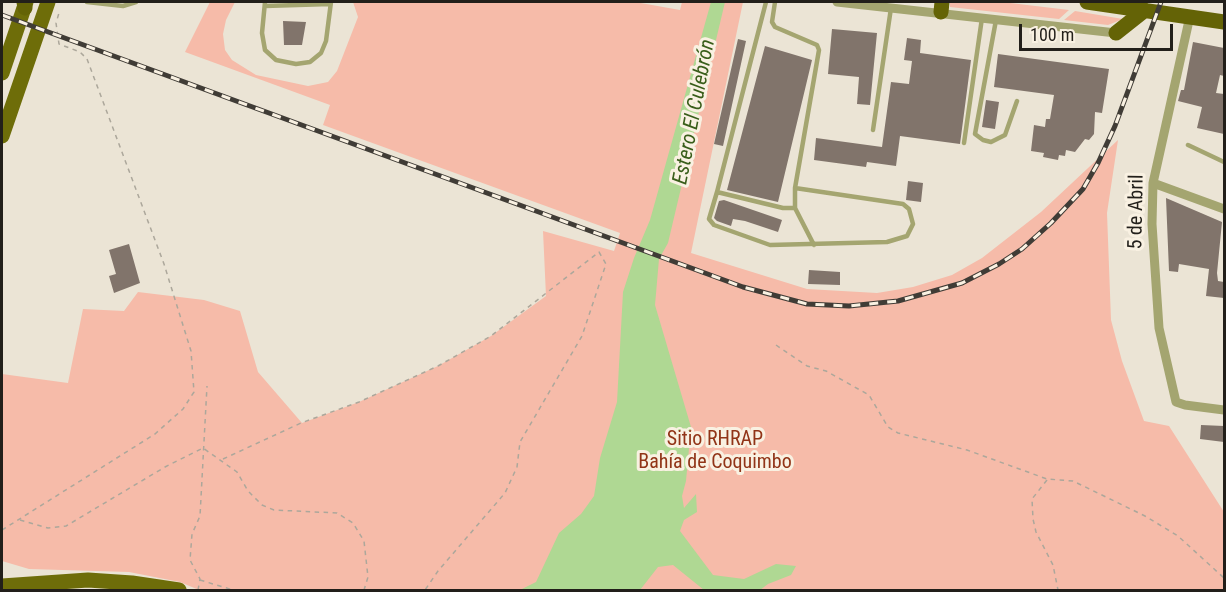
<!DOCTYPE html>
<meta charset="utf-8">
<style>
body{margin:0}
#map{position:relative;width:1226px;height:592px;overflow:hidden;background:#ebe4d5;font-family:"Roboto Condensed",sans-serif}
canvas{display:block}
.frame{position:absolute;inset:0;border:3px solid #221f1a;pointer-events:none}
.scale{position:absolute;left:1019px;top:24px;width:154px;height:27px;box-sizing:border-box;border:3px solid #221f1a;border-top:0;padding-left:8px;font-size:18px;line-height:21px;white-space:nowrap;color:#221f1a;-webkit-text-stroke:4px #f9f1e2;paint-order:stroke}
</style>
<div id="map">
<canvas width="1226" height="592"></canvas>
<div class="frame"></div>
<div class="scale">100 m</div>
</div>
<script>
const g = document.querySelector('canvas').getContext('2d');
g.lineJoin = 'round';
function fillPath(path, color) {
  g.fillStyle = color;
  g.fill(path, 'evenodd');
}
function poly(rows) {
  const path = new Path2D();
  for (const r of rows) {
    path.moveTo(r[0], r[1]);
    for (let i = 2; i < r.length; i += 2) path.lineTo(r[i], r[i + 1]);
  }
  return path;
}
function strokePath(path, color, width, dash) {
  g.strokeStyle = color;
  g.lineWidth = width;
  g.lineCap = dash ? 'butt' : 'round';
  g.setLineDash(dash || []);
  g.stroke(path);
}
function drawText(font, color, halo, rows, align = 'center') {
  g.font = font + ' "Roboto Condensed",sans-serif';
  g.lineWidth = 6;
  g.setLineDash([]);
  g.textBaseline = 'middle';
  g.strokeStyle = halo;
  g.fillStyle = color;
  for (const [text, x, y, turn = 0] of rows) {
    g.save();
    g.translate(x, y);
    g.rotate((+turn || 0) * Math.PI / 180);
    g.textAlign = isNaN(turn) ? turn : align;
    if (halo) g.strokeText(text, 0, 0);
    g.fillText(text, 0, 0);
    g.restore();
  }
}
const green = poly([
 [210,2,235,2,226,20,223,34,225,50,232,60,256,75,308,86,328,82,337,71,358,17,353,2,635,2,680,10,682,2,743,2,691,253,807,289,877,293,913,287,952,275,982,258,1041,212,1118,140,1107,213,1111,320,1122,361,1144,421,1169,426,1224,512,1224,590,199,590,180,582,129,572,29,569,2,561,2,374,68,383,83,309,124,311,138,292,204,300,240,311,258,372,302,423,359,402,438,366,491,336,546,296,543,231,614,251,620,233,323,125,330,105,185,52],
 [950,2,1002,2,1069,10,1059,19,950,7],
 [1075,11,1123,19,1108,25,1064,20]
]);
const water = poly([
 [711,2,725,2,668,243,659,259,655,305,691,427,686,481,682,496,684,508,696,494,697,512,684,520,680,531,713,575,744,579,776,564,796,566,791,575,768,584,760,590,704,590,673,565,658,567,640,590,520,590,536,582,559,533,581,514,594,496,600,458,617,402,623,292,634,258,650,220]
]);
const building = poly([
 [283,21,306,22,302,45,284,45],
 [832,29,877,33,870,105,857,104,859,77,828,74],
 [907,38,921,40,920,53,971,60,960,144,900,136,896,166,867,162,866,167,814,160,816,138,882,147,891,82,909,84,912,61,904,60],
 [738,39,746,41,723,146,714,144],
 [1193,42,1224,48,1224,76,1220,75,1216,93,1224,94,1224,134,1197,128,1202,107,1178,101,1181,90,1184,90],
 [765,46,812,60,778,202,727,190],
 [998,54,1109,69,1102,113,1095,112,1094,134,1089,140,1085,139,1075,152,1066,150,1065,156,1059,155,1058,160,1043,157,1044,153,1031,151,1034,125,1045,127,1046,119,1050,119,1054,95,994,87],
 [986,100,999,102,995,129,982,127],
 [908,181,923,183,921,202,906,200],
 [1166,198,1222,222,1217,273,1218,281,1224,282,1224,298,1206,296,1209,269,1179,264,1178,272,1169,271],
 [724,200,782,220,778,232,745,221,733,219,731,226,717,221,714,218,719,201],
 [129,244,140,283,114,293,109,276,116,274,109,250],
 [809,270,840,272,840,285,808,284],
 [1201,425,1224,426,1224,442,1200,439]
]);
const path = poly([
 [776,345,807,366,826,371,869,395,888,427,898,433,967,450,1047,479,1073,481,1145,516,1178,536,1224,578],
 [223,459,301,423,359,402,438,366,491,336,599,252,606,264,582,336,520,442,517,467,505,493,438,571,425,590],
 [1047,480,1032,499,1033,519,1036,532,1053,565,1058,590],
 [20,520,48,528,66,526,165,467,203,448,237,472,248,491,262,505,274,510,337,513,353,523,364,541,368,577,364,590],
 [2,530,155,434,183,409,194,392,191,351,164,264,87,59,80,52,59,44,56,23,59,13],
 [200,580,233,590],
 [198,590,200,579,190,560,192,534,200,516,207,386]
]);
const service = poly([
 [87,2,123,6,136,2],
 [265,2,262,33,265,50,276,60,296,64,310,62,321,53,326,41,331,2],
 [766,2,717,192,783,208,795,208,795,188,819,50,817,45,775,27,772,22,775,2],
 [265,6,330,4],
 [996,20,975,134,983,140,991,142,1005,135,1017,101],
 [873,130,891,8],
 [964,143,982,18],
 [1188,145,1224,162],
 [717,192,709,219,714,225,770,245,887,242,907,236,913,224,909,209,903,204,795,188],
 [795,208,814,245]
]);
const minor = poly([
 [837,2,1116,33],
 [1190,16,1153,183,1152,224,1159,328,1176,402,1185,405,1224,410],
 [1153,183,1224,209]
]);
const primary = poly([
 [2,73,26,2],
 [2,136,48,2],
 [2,586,88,580,132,583,179,590]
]);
const trunk = poly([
 [24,2,25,8],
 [1087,2,1224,22],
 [941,12,942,2],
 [1116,33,1145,10]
]);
const rail = poly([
 [2,15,743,287,807,304,849,306,898,301,962,283,999,264,1022,249,1051,223,1083,189,1098,163,1115,126,1161,2]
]);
const streetNames = [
 ["5 de Abril",1137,212,-89]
];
const parkNames = [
 ["Sitio RHRAP",715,440],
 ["Bahía de Coquimbo",715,463]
];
const waterNames = [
 ["Estero El Culebrón",695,112,-79]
];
fillPath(green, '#f6bba9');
fillPath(water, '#afd893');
fillPath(building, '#81746b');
strokePath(path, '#aca79b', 1.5, [4.5, 4.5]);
strokePath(service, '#a4a570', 4.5);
strokePath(minor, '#a4a570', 9);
strokePath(primary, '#6e6d09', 15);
strokePath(trunk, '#646306', 15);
strokePath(rail, '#403c36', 5);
strokePath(rail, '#f9f1e2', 3, [9]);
drawText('20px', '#221f1a', '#f9f1e2', streetNames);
drawText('20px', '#913417', '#f9f1e2', parkNames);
drawText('italic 21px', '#395e1a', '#f9f1e2', waterNames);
</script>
